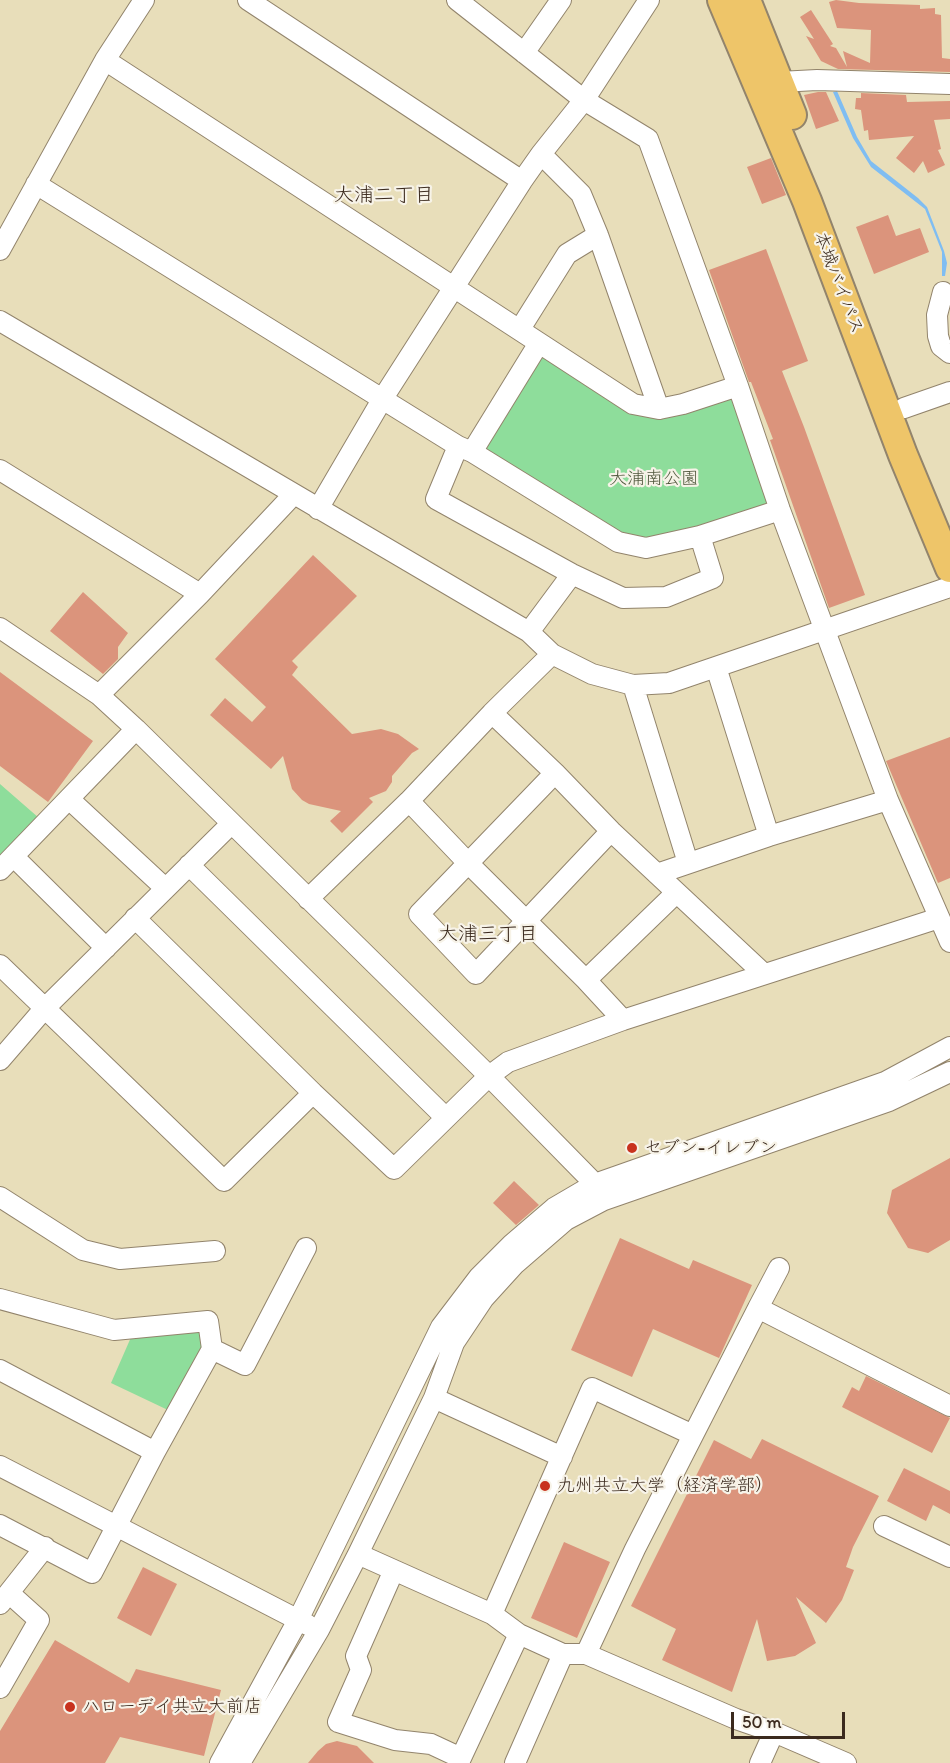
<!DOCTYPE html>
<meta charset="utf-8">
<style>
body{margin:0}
#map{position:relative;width:950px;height:1763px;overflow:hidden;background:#e8deba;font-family:Itim,sans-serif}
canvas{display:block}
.scale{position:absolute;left:731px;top:1712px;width:114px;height:27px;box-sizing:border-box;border:3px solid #3b2a1e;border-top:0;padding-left:8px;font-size:18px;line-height:21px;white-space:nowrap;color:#3b2a1e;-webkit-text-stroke:4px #f7f3e8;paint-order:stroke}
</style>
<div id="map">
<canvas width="950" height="1763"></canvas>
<div class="scale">50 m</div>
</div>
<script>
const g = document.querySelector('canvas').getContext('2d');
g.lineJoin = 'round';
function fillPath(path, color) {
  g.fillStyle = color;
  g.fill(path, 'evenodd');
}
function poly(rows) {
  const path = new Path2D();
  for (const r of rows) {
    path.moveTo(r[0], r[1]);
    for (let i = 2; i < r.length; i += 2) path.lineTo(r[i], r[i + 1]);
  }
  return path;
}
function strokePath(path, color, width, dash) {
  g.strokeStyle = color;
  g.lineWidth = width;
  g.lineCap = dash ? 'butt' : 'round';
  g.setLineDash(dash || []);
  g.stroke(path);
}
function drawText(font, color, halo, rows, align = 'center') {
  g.font = font + ' Itim,"Klee One",sans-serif';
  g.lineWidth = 4.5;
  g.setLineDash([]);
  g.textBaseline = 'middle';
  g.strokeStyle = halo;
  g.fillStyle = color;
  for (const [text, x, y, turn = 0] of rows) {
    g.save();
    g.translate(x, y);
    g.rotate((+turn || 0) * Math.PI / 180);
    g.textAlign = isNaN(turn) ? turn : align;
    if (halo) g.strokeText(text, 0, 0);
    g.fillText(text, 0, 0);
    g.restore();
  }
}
const green = poly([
 [543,355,622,406,728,398,734,401,770,500,767,507,660,541,623,536,485,452,483,446],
 [0,784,39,818,0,860],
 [202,1330,205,1347,170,1411,111,1383,132,1335]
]);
const water = poly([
 [837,91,857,137,871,161,918,198,927,207,944,251,947,263,945,276,942,276,942,252,925,209,871,167,853,138,833,92]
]);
const building = poly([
 [836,0,859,3,920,5,920,9,935,8,935,14,941,15,942,58,950,59,950,72,838,69,821,61,806,36,814,39,800,17,811,10,833,44,830,46,836,48,847,67,843,51,870,63,871,30,837,28,829,2],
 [818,92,826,92,839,121,816,129,804,95],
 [861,93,906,95,907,102,950,101,950,119,934,120,941,149,938,150,945,165,928,173,923,161,914,173,896,158,914,136,869,140,868,130,864,131,861,110,855,109,856,98,861,98],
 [771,158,786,195,762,204,747,167],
 [888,215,896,236,920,228,929,252,874,274,856,227],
 [766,249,808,361,782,371,804,427,865,595,829,608,770,440,773,439,751,382,749,382,709,270],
 [313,555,357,596,292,661,298,667,292,675,352,734,381,729,398,734,419,749,412,753,392,776,392,782,386,791,369,798,373,802,342,833,330,821,341,811,309,804,302,800,292,789,283,756,271,769,210,715,225,698,252,722,266,707,215,659],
 [83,592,128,633,118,647,118,659,103,674,50,631],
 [0,672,93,741,48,802,0,766],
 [950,737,950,878,938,883,886,761],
 [950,1158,950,1240,928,1253,908,1248,887,1213,892,1190],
 [514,1181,539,1205,516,1225,493,1203],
 [620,1238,689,1269,693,1260,752,1285,719,1358,653,1329,632,1377,571,1350],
 [866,1376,950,1418,932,1453,842,1407,852,1387,859,1391],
 [762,1439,879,1496,853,1547,846,1567,854,1570,842,1600,826,1623,796,1597,816,1643,795,1656,767,1661,757,1619,732,1692,662,1660,676,1629,631,1606,714,1440,751,1459],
 [904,1468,950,1491,950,1514,933,1505,926,1521,887,1501],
 [564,1542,610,1562,577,1638,531,1618],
 [143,1567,177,1584,151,1636,117,1618],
 [55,1640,129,1683,136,1669,221,1690,204,1756,120,1737,105,1763,0,1763,0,1731],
 [337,1741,357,1746,374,1763,308,1763,318,1751,326,1744]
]);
const minor = poly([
 [248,0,522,181],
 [457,0,584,100,648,139,738,386,780,510,888,800,950,942],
 [524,53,561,0],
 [105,60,633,404,659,409,683,404,738,386],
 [768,85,779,82,817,80,950,84],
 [541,154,581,194,598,235,659,409],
 [36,184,458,446,472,452,618,542,646,548,700,536,780,510],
 [0,250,105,60,144,0],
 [943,292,937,315,938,336,941,346,950,353],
 [0,321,529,632,552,654,592,674,633,685],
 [520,329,567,254,598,235],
 [904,408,950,392],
 [458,446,436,499,572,574,623,598,666,597,713,578,700,536],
 [472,452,539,343],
 [0,470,200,594],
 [318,509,383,398,522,181,541,154,584,100,649,0],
 [0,628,99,695,136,729,489,1076,595,1184,601,1195],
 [529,632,572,574],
 [716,667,769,836],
 [99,695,200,594,293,495],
 [492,713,555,773,611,831,764,974],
 [555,773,419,914,476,974,611,831],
 [69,799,165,888],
 [409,801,468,863,586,980,623,1020,939,918],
 [14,857,106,948],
 [688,863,633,685,669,683,950,587],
 [189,865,446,1118],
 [0,870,136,729],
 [657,874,769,836,888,800],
 [308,899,409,801,492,713,552,654],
 [135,918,313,1093,394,1169,489,1076,508,1062,623,1020],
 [0,965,224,1181,313,1093],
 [586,980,676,893],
 [0,1060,44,1009,231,824],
 [0,1197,83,1250,120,1259,215,1251],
 [0,1299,114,1330,208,1321,212,1349,155,1452],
 [758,1308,779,1268],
 [212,1349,245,1365,306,1248],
 [0,1370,155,1452,92,1573,0,1525],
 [434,1398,562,1457],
 [0,1466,308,1625],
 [884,1526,950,1557],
 [358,1554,492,1614,519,1634,563,1654,586,1654,736,1719,774,1732,846,1763],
 [394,1570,356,1656,361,1670,338,1722,395,1740,431,1744,461,1758,519,1634],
 [0,1604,45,1547],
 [492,1614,592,1388,693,1435],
 [586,1654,635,1549,758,1308,950,1406],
 [0,1688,39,1620,9,1593],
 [220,1763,298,1620,441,1327,479,1277,512,1244,554,1208,595,1184,885,1082,950,1047],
 [240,1763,319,1630,358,1554,434,1398,454,1343,484,1298,514,1265,566,1220,604,1200,889,1101,950,1072],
 [515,1763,563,1654],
 [760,1763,774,1732]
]);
const highway = poly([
 [722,0,807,201,903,455,950,568],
 [746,0,792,115]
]);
const markers = [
 [632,1148,6,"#c8321e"],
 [545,1486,6,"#c8321e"],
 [70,1707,6,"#c8321e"]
];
const streetNames = [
 ["本城バイパス",838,283,69]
];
const parkNames = [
 ["大浦南公園",654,479]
];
const poiNames = [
 ["セブン-イレブン",644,1148],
 ["九州共立大学（経済学部）",557,1486],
 ["ハローデイ共立大前店",82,1707]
];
const neighbourhoodNames = [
 ["大浦二丁目",384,196],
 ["大浦三丁目",488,935]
];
fillPath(green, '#8edd9b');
fillPath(water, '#7fbdf2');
fillPath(building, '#db947c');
strokePath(minor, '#92846c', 22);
strokePath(highway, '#92846c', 32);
strokePath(minor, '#fff', 20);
strokePath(highway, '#eec569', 28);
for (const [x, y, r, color] of markers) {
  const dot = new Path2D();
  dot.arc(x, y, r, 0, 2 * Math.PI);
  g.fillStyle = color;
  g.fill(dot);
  strokePath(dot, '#f7f3e8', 2);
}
drawText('18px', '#3b2a1e', '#f7f3e8', streetNames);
drawText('18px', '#50573d', '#f7f3e8', parkNames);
drawText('18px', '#3b2a1e', '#f7f3e8', poiNames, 'left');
drawText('20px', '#3b2a1e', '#f7f3e8', neighbourhoodNames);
</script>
